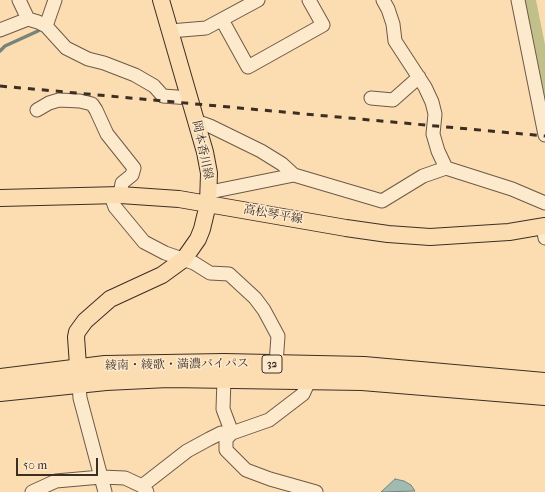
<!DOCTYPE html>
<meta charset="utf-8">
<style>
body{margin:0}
#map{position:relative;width:545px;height:492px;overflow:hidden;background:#fcddb1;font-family:"IM FELL French Canon",serif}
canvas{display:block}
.scale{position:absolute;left:16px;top:458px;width:82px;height:18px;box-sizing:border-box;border:2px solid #3d2e24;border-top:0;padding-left:5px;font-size:12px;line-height:14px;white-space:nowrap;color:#3d2e24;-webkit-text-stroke:3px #fde9cc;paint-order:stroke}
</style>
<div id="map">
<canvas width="545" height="492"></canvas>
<div class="scale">50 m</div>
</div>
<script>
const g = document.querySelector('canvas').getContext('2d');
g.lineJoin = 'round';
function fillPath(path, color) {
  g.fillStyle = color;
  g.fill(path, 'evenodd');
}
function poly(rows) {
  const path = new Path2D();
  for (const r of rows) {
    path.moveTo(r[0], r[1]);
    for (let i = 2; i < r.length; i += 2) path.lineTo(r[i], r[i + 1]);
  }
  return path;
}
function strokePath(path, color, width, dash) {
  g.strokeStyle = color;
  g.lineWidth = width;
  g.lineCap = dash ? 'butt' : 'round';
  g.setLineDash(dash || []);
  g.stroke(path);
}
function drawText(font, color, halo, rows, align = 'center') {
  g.font = font + ' "IM FELL French Canon","Noto Serif JP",serif';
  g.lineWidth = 3;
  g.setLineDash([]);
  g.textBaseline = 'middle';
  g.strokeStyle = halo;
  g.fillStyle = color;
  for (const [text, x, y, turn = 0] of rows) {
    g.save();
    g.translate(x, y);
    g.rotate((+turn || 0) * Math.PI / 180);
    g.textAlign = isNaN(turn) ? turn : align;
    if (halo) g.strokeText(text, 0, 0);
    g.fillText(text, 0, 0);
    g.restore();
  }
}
const green = poly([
 [522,0,536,0,545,45,545,119]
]);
const water = poly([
 [395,479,404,481,411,485,415,491,381,492,395,479]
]);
const stream = poly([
 [0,51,5,46,38,31]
]);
const minor = poly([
 [19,0,28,19],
 [383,0,388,9,393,24,395,41,425,87,432,102,435,114,433,134,438,151,446,168],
 [518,0,545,135],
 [222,20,248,67,323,25,309,0],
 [46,26,55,0],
 [0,30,28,19,38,22,46,26,66,48,88,59,104,63,135,75,154,86,163,96,190,98],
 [170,31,206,28,258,0],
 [371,98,393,100,419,77],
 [37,110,49,103,59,100,80,101,92,104,96,110,107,134,134,168,132,175,122,183,120,195],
 [196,121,210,126,261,151,282,164,294,175,382,201,423,176,446,168,512,189,545,203],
 [210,192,294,175],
 [111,196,115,207,144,242,165,253,194,263,210,273,229,274,255,298,264,310,278,336,276,364],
 [543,226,545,238],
 [224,379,223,409,232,433,226,439,226,450,246,470,270,479,316,492],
 [79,384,80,398,105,492],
 [142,486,187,451,209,439,221,433,232,433,269,420,303,394,309,381],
 [32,492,56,481,101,477,125,478,142,486,147,492]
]);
const major = poly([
 [0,198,120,195,179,199,346,228,388,234,430,237,509,232,545,226],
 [79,380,76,337,77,332,85,321,110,299,162,275,184,259,198,239,202,229,208,204,209,173,205,152,161,0]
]);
const highway = poly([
 [0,378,105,365,224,363,364,366,545,382],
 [0,392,106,381,168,378,362,381,545,396]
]);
const rail = poly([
 [0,86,545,136]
]);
const shields = [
 [272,364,20]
];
const shieldNames = [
 ["32",272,364]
];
const streetNames = [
 ["岡本香川線",202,150,78],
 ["高松琴平線",273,215,10],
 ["綾南・綾歌・満濃バイパス",177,365,-1]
];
fillPath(green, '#c1c08a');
fillPath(water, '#a0bbb2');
strokePath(water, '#788379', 1);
strokePath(stream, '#788379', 3.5);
strokePath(minor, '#6d5a47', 15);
strokePath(major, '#3d2e24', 18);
strokePath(highway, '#3d2e24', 20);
strokePath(minor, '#fde9cc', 13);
strokePath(major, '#fcddb1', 16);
strokePath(highway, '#fcddb1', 18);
strokePath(rail, '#3d2e24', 3, [7, 7]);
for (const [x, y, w] of shields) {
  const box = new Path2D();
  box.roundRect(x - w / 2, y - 9, w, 18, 3);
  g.fillStyle = '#fde9cc';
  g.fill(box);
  strokePath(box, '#3d2e24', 1);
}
drawText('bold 11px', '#3d2e24', null, shieldNames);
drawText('12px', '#3d2e24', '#fde9cc', streetNames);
</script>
